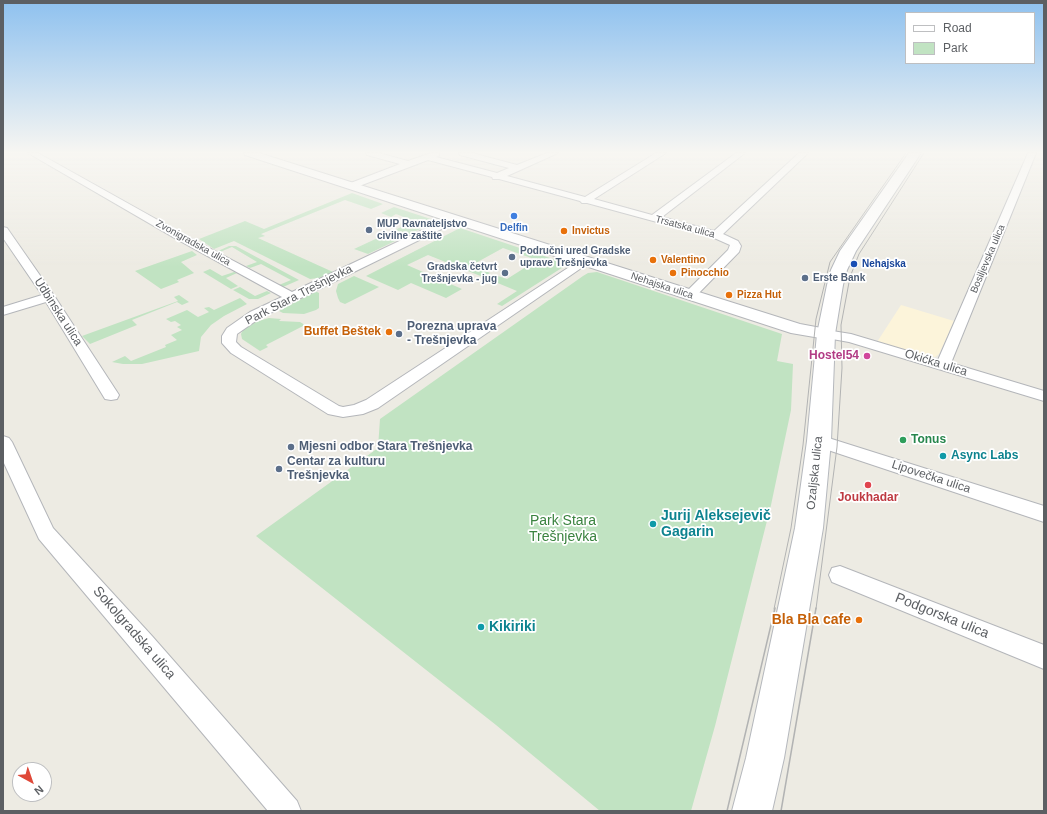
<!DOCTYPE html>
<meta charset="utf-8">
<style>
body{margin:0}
#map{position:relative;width:1047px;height:814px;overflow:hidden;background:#edebe3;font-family:Arial,sans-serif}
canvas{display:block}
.frame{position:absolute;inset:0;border:4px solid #5c5f63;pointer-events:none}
.legend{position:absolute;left:905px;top:12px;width:130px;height:52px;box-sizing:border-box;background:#fff;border:1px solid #bebfc1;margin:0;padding:5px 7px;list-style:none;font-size:12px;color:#5c5f63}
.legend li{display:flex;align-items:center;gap:8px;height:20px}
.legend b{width:20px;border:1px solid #bebfc1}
.north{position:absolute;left:12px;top:762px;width:40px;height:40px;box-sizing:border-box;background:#fff;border:1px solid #bebfc1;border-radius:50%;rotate:140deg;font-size:11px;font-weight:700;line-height:16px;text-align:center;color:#5c5f63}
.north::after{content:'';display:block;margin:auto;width:14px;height:18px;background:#df4838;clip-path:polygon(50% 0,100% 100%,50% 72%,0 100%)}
</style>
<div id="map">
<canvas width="1047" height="814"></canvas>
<div class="frame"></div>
<ul class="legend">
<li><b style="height:5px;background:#fff"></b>Road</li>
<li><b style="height:11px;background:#c1e3c2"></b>Park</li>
</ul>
<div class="north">N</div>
</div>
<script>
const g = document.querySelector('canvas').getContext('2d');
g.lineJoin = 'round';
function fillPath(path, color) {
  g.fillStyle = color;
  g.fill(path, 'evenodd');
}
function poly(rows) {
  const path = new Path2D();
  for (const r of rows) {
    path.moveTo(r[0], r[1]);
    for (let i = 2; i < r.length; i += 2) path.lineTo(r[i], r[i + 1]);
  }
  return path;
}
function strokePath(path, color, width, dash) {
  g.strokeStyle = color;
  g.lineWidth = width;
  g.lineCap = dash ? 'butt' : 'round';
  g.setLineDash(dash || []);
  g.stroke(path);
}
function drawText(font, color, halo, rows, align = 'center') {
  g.font = font + ' Arial,sans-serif';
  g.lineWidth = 3.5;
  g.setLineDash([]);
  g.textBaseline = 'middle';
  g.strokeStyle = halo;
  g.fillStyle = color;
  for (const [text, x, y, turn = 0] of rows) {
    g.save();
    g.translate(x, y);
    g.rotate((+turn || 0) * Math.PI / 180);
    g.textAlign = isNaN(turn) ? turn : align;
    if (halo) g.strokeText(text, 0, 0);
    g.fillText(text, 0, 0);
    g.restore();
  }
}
const commercial = poly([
 [901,305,954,321,939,354,935,357,923,355,877,342]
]);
const green = poly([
 [352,193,383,204,371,209,345,200,261,234,265,236,258,238,333,272,319,278,310,279,234,241,214,249,199,239,245,221,264,229],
 [394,207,437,221,368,254,354,249,414,221,396,214,391,217,381,213],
 [460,228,568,264,502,306,497,304,517,291,488,279,495,275,507,279,537,260,503,248,472,265,490,273,483,277,428,255,407,265,462,289,446,298,411,283,398,290,366,276],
 [229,246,236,246,299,280,283,287,279,285,291,280,261,264,250,268,246,266,257,262,232,247,220,252,218,251],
 [192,251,197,255,181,262,194,273,177,280,179,282,161,289,135,271],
 [210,269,222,276,234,272,237,273,226,278,238,286,231,289,203,272],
 [597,272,782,334,777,361,793,364,791,410,771,505,715,726,691,811,600,811,496,725,256,536,378,448,380,419,583,276,588,273],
 [354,276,379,287,345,304,340,302,338,298,336,291,338,284],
 [240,287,255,296,267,291,271,293,258,299,249,299,233,290],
 [314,292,317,292,319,293,319,308,316,310,304,314,283,313,279,311],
 [179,295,189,302,182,305,177,302,132,320,137,325,90,344,82,336,178,301,174,297],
 [240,298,247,304,224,316,211,325,201,337,199,351,142,364,123,364,112,362,125,356,131,361,166,347,165,345,177,340,171,335,182,330,177,327,181,325,175,321,171,322,166,319,187,310,198,317,209,312,204,308,209,307,214,310],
 [269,318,281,319,279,321,300,322,305,325,266,345,268,347,260,351,242,339,241,334,243,330,255,322]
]);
const minor = poly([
 [28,153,38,153,181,233,292,292,450,217,458,217,459,219,458,221,260,318,237,334,236,342,241,347,339,406,343,407,354,405,366,400,580,260,584,259,588,260,590,262,378,408,363,414,343,417,328,414,231,353,222,343,222,336,227,328,250,312,282,297,173,237,28,153],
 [366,153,379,153,408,161,431,153,439,153,439,156,436,157,497,173,509,168,460,155,459,153,472,153,517,165,547,153,558,153,507,176,585,197,656,153,666,153,594,199,652,215,736,153,745,153,662,217,714,231,799,153,808,153,723,234,738,241,741,246,739,252,694,298,690,299,686,298,684,295,686,292,728,250,730,245,712,237,587,203,582,203,580,201,499,179,493,179,492,177,428,160,354,188,348,188,346,186,348,184,400,164,367,155,366,153],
 [1028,153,1036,153,951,363,1044,391,1044,401,849,342,821,337,819,334,821,331,826,330,851,334,938,360,1028,153],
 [3,227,7,228,55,297,119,395,117,399,111,400,105,399,46,302,3,315,3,307,42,295,3,238,3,227],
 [819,435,1044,506,1044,522,813,445,810,441,813,437,819,435],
 [3,436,9,438,12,442,53,528,152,636,297,801,301,811,268,811,39,539,3,461,3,436],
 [840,566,1044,645,1044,669,832,582,829,575,832,568,840,566]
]);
const tertiary = poly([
 [244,153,259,153,800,324,832,330,835,334,832,338,826,339,791,333,245,155,244,153]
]);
const secondary = poly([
 [909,153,921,153,856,251,847,270,843,285,835,334,831,441,823,528,784,758,772,811,732,811,746,758,795,528,807,441,817,334,827,285,831,270,840,251,909,153]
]);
const tramFar1 = poly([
 [774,609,791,528,803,445,816,319,830,262,906,153],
 [816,609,837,447,842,368,841,325,850,277,859,254,924,153]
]);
const tram = poly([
 [727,811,775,608],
 [781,811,816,608]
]);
const markers = [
 [514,216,4,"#3f7fe0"],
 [369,230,4,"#5c6f8a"],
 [564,231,4,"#e8710a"],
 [512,257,4,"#5c6f8a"],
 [653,260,4,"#e8710a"],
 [854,264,4,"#1a4fb4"],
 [505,273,4,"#5c6f8a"],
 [673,273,4,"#e8710a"],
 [805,278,4,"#5c6f8a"],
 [729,295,4,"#e8710a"],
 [389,332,4,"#e8710a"],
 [399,334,4,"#5c6f8a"],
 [867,356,4,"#d1479c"],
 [903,440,4,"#2e9e5b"],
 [291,447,4,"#5c6f8a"],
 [943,456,4,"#0f9aa8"],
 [279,469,4,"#5c6f8a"],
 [868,485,4,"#e0444e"],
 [653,524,4,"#0f9aa8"],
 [859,620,4,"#e8710a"],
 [481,627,4,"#0f9aa8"]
];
const farServicenames = [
 ["MUP Ravnateljstvo",377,224],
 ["civilne zaštite",377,236],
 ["Područni ured Gradske",520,251],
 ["uprave Trešnjevka",520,263],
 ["Gradska četvrt",497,267,"right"],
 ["Trešnjevka - jug",497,279,"right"],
 ["Erste Bank",813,278]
];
const farStreetnames = [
 ["Trsatska ulica",685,227,15],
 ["Zvonigradska ulica",193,243,29],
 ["Bosiljevska ulica",988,259,-67],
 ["Nehajska ulica",662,286,18]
];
const farShopnames = [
 ["Delfin",514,228]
];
const farFoodnames = [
 ["Invictus",572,231],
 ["Valentino",661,260],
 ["Pinocchio",681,273],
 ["Pizza Hut",737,295]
];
const farTransitnames = [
 ["Nehajska",862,264]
];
const streetNames = [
 ["Park Stara Trešnjevka",299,295,-27],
 ["Udbinska ulica",58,312,57],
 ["Okićka ulica",936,363,17],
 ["Ozaljska ulica",815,473,-84],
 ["Lipovečka ulica",931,477,18]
];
const serviceNames = [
 ["Porezna uprava",407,327],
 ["- Trešnjevka",407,341],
 ["Mjesni odbor Stara Trešnjevka",299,447],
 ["Centar za kulturu",287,462],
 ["Trešnjevka",287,476]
];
const foodNames = [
 ["Buffet Beštek",381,332]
];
const hotelNames = [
 ["Hostel54",859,356]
];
const leisureNames = [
 ["Tonus",911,440]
];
const cultureNames = [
 ["Async Labs",951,456]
];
const healthNames = [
 ["Joukhadar",868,498]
];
const nearCulturenames = [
 ["Jurij Aleksejevič",661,516],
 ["Gagarin",661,532],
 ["Kikiriki",489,627]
];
const nearParknames = [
 ["Park Stara",563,521],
 ["Trešnjevka",563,537]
];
const nearStreetnames = [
 ["Podgorska ulica",942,616,22],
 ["Sokolgradska ulica",134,633,49]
];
const nearFoodnames = [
 ["Bla Bla cafe",851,620]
];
fillPath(commercial, '#fcf4da');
fillPath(green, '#c1e3c2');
strokePath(minor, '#b4b6ba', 2);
strokePath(tertiary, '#b4b6ba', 2);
strokePath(secondary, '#b5b8bd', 2);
fillPath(minor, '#fff');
fillPath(tertiary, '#fff');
fillPath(secondary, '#fff');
strokePath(tramFar1, '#b2b3b3', 1);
strokePath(tram, '#b2b3b3', 1.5);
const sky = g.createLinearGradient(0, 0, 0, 267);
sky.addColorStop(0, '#8ec1ef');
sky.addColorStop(0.57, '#f7f6f2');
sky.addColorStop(1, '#f7f6f200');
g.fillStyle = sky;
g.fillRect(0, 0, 1047, 267);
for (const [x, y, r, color] of markers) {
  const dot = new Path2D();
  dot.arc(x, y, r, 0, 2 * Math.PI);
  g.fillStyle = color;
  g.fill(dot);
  strokePath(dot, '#fff', 1.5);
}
drawText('bold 10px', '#4e5e75', '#fff', farServicenames, 'left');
drawText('10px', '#5c5f63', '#fff', farStreetnames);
drawText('bold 10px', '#366cbe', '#fff', farShopnames);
drawText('bold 10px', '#c56008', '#fff', farFoodnames, 'left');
drawText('bold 10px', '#164399', '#fff', farTransitnames, 'left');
drawText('12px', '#5c5f63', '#fff', streetNames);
drawText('bold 12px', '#4e5e75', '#fff', serviceNames, 'left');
drawText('bold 12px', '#c56008', '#fff', foodNames, 'right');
drawText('bold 12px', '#b23c85', '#fff', hotelNames, 'right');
drawText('bold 12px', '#27864d', '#fff', leisureNames, 'left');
drawText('bold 12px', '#0d838f', '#fff', cultureNames, 'left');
drawText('bold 12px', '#be3a42', '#fff', healthNames);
drawText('bold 14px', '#0d838f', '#fff', nearCulturenames, 'left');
drawText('14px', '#3a833f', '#fff', nearParknames);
drawText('14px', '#5c5f63', '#fff', nearStreetnames);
drawText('bold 14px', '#c56008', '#fff', nearFoodnames, 'right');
</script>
